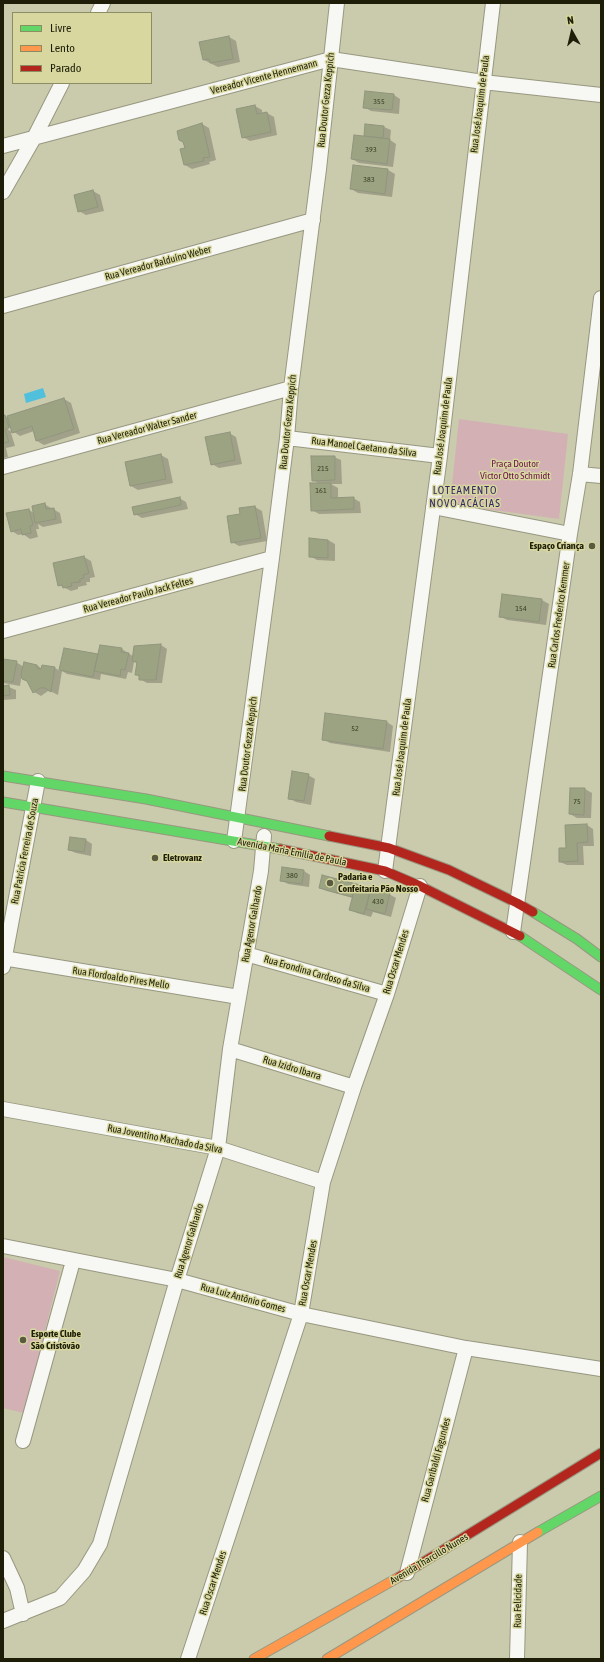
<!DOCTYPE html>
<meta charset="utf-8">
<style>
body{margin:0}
#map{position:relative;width:604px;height:1662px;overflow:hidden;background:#cacaac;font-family:"Asap Condensed",sans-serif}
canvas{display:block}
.frame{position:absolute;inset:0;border:4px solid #1e1e08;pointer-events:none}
.legend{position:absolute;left:12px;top:12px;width:140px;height:72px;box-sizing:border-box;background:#d7d79f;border:1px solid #8d8d63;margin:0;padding:5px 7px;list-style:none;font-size:12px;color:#1e1e08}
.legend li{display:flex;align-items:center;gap:8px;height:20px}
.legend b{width:20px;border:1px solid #8d8d63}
.north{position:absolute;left:552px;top:12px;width:40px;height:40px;-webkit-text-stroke:3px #d7d79f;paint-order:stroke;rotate:352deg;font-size:11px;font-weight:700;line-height:16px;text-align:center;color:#1e1e08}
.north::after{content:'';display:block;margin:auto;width:14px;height:18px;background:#1e1e08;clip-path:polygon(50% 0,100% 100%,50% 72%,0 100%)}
</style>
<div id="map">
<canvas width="604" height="1662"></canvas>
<div class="frame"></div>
<ul class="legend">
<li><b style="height:5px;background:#63d668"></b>Livre</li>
<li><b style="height:5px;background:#ff974d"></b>Lento</li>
<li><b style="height:5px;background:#b3261e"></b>Parado</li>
</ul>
<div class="north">N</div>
</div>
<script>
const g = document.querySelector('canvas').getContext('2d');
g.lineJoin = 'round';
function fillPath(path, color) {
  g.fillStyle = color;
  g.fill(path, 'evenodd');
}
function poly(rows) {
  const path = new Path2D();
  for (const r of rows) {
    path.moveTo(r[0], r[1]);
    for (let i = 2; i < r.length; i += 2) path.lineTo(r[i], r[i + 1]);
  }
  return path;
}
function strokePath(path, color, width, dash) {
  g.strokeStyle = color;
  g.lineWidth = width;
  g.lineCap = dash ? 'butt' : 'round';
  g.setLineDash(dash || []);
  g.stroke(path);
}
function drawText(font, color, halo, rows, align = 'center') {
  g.font = font + ' "Asap Condensed",sans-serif';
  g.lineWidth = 3;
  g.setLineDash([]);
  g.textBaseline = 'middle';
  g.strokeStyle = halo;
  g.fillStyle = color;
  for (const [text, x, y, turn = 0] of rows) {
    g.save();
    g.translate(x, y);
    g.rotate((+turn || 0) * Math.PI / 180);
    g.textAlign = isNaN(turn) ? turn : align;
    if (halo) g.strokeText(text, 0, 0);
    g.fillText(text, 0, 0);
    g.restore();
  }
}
const green = poly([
 [459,419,568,434,559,519,450,504],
 [3,1257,60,1271,24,1413,3,1408]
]);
const water = poly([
 [43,388,46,397,26,403,24,394]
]);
const shadow = poly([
 [229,37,236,41,240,62,218,67,204,60],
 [394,95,400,99,399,114,371,111,364,107],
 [255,106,262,110,262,114,267,113,274,117,277,135,250,141,243,137],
 [202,124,209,128,216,160,209,162,210,164,192,169,185,165,186,148,184,141,178,131],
 [365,125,384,127,391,130,390,140,396,144,393,167,359,163,352,159,365,137],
 [354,166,388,170,395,174,392,197,358,193,351,189],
 [93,191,100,195,104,211,86,215,79,211],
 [64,399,71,403,80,433,44,445,37,441,34,431,20,436,14,432,11,433,15,446,6,448,8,457,3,458,3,416,9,418],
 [5,425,12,429,12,432,4,427],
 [229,433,236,437,242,464,219,468,212,464],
 [161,455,168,459,173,483,138,490,131,486],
 [334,457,341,460,342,484,331,484,338,488,338,498,353,498,360,502,361,513,319,514,312,510,319,484,313,480],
 [179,498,186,502,188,509,142,518,135,514],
 [44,504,60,513,62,523,43,527,38,524,39,529,36,529,38,537,30,539,23,534,18,535,12,531,29,510,34,513],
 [255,507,262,511,267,541,239,546,232,542,241,515],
 [328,540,335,544,335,561,317,560,310,556],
 [84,557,91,561,95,577,90,578,90,582,86,582,87,585,78,587,78,589,71,591,59,585],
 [503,595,542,600,549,604,546,625,507,620,500,616],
 [161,645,167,649,162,683,147,683,140,679,140,677,136,675,138,664,134,662,132,673,128,672,126,679,101,674,100,680,67,674,62,671,58,695,52,692,48,691,41,696,34,692,22,673,20,686,3,683,3,660,16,662,24,667,37,665,42,669,43,666,55,668,60,671,65,649,99,655,100,646,122,649,134,657],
 [3,687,9,687,16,690,16,699,3,700],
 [387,722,393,726,390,752,330,743,323,739],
 [308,775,315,779,311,805,296,802,289,798],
 [585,789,592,793,591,818,577,818,570,814],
 [587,825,593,829,594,846,583,846,584,865,567,865,560,862,567,849],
 [86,840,92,844,91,856,76,853,69,850],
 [304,871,310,875,309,887,288,884,281,880],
 [323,877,389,894,396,898,391,917,373,912,371,917,357,913,350,909,353,898,327,891,320,888]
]);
const building = poly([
 [229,36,233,59,210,63,209,59,203,60,199,42,229,36],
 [365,91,394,94,392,110,363,108,365,91],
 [255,105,257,114,267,112,271,132,242,138,236,109,255,105],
 [202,123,210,157,203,158,204,161,184,165,180,149,185,148,183,142,179,140,177,131,202,123],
 [365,124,384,126,383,138,364,136,365,124],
 [354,135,390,139,387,164,351,159,354,135],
 [353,165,388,169,385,194,350,189,353,165],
 [93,190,98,207,78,212,74,195,93,190],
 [64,398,74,429,36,441,32,426,12,433,7,416,64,398],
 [3,415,5,415,9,428,5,430,9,442,3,443,3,415],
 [230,432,235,460,211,465,205,437,230,432],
 [161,454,166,479,130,486,125,462,161,454],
 [311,456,335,456,335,480,312,481,311,456],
 [310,483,331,483,331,498,354,497,354,509,311,511,310,483],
 [180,497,181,505,134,515,132,507,180,497],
 [45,503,46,509,54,508,56,519,35,523,32,506,45,503],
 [255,506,261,538,231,543,227,516,240,514,239,508,255,506],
 [29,509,33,525,30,526,31,533,22,535,21,529,11,532,6,513,29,509],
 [309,538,328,540,328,558,309,557,309,538],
 [84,556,89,573,83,575,84,578,80,579,80,582,71,583,72,586,63,588,62,585,58,586,53,563,84,556],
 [502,594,542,599,539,622,499,617,502,594],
 [161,644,156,680,139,680,139,675,135,675,137,662,132,661,134,646,161,644],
 [100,645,122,648,121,652,129,653,125,670,121,669,120,676,94,671,100,645],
 [64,648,98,654,93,677,59,670,64,648],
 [3,659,17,661,13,682,3,681,3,659],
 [24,662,37,665,37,668,41,669,42,665,55,667,51,692,45,688,40,688,33,693,27,681,22,679,21,674,24,662],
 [9,685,10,695,3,696,3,686,9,685],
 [325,713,387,721,383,749,322,740,325,713],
 [292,771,309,774,304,801,288,799,292,771],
 [570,788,585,788,584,815,569,814,570,788],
 [587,824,588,842,577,843,578,861,559,862,559,848,566,848,565,825,587,824],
 [70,837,86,839,84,852,68,850,70,837],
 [282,867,304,870,302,884,280,881,282,867],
 [322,875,341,880,337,893,319,888,322,875],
 [341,880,356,884,352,897,337,893,341,880],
 [356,884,371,888,364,914,349,910,356,884],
 [371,888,390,893,385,914,366,909,371,888]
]);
const street = poly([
 [98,13,103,3],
 [3,146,331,59,483,82,601,95],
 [3,192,34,138,62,83],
 [3,306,313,220],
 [287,438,440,456],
 [3,467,291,388],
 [580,474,601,476],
 [433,507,570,534],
 [3,631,272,558],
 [234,841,272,558,287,438,291,388,319,169,337,3],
 [385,871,440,456,493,3],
 [513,932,570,534,580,474,601,298],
 [246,954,387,994],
 [3,958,239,997],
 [3,967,38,781],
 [230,1049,354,1087],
 [3,1109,218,1148,323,1182],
 [3,1246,177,1280,301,1314,466,1348,601,1369],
 [23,1441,73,1261],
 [3,1558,17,1588,23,1614],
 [407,1573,466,1348],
 [3,1621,60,1598,84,1571,100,1544,177,1280,218,1148,230,1049,261,871,264,836],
 [188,1659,301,1314,323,1182,354,1087,387,994,420,886],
 [517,1659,520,1542]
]);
const fast = poly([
 [3,776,146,799,329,836],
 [3,802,280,849],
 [533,912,577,939,601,957],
 [520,936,601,990],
 [538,1532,601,1496]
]);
const slow = poly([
 [254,1659,399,1577],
 [327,1659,538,1532]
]);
const jam = poly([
 [329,836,389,848,449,870,517,903,533,912],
 [280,849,385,871,420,886,520,936],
 [399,1577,601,1453]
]);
const markers = [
 [592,546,4,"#5a5a41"],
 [155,858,4,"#5a5a41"],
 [330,883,4,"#5a5a41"],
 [23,1340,4,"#5a5a41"]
];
const numberNames = [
 ["355",379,101],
 ["393",371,149],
 ["383",369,179],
 ["215",323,468],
 ["161",321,490],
 ["154",521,608],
 ["52",355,728],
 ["75",577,801],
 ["380",292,875],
 ["430",378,901]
];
const streetNames = [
 ["Vereador Vicente Hennemann",264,77,-15],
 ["Rua Doutor Gezza Keppich",326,100,-84],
 ["Rua José Joaquim de Paula",480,104,-83],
 ["Rua Vereador Balduíno Weber",158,263,-15],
 ["Rua Doutor Gezza Keppich",288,422,-84],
 ["Rua José Joaquim de Paula",443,426,-83],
 ["Rua Vereador Walter Sander",147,428,-15],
 ["Rua Manoel Caetano da Silva",364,447,7],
 ["Rua Vereador Paulo Jack Feltes",138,595,-15],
 ["Rua Carlos Frederico Kemmer",559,615,-82],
 ["Rua Doutor Gezza Keppich",248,744,-83],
 ["Rua José Joaquim de Paula",402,747,-83],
 ["Rua Patrícia Ferreira de Souza",25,851,-79],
 ["Avenida Maria Emília de Paula",292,852,11],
 ["Rua Agenor Galhardo",252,924,-80],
 ["Rua Oscar Mendes",396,962,-73],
 ["Rua Erondina Cardoso da Silva",317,974,16],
 ["Rua Flordoaldo Pires Mello",121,978,9],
 ["Rua Izidro Ibarra",292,1068,17],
 ["Rua Joventino Machado da Silva",165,1139,11],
 ["Rua Agenor Galhardo",189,1241,-73],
 ["Rua Oscar Mendes",308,1273,-80],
 ["Rua Luiz Antônio Gomes",243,1298,15],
 ["Rua Garibaldi Fagundes",436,1460,-75],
 ["Avenida Tharcillo Nunes",429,1559,-31],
 ["Rua Oscar Mendes",213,1583,-72],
 ["Rua Felicidade",518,1601,-89]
];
const parkNames = [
 ["Praça Doutor",515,464],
 ["Victor Otto Schmidt",515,476]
];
const poiNames = [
 ["Espaço Criança",584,546,"right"],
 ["Eletrovanz",163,858],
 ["Padaria e",338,877],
 ["Confeitaria Pão Nosso",338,889],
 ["Esporte Clube",31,1334],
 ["São Cristõvão",31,1346]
];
const neighbourhoodNames = [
 ["LOTEAMENTO",465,491],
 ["NOVO ACÁCIAS",465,504]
];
fillPath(green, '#d3b0b4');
fillPath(water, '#50c0dd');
fillPath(shadow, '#0003');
fillPath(building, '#9ba382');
strokePath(building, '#91957e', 1);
strokePath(street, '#989881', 16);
strokePath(fast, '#989881', 11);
strokePath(slow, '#989881', 11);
strokePath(jam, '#989881', 11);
strokePath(street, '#f7f7f3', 14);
strokePath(fast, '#63d668', 9);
strokePath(slow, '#ff974d', 9);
strokePath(jam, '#b3261e', 9);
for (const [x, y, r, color] of markers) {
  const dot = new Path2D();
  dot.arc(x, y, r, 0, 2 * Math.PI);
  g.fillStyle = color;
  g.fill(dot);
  strokePath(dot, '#d7d79f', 1.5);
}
drawText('8px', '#3d3f26', null, numberNames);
drawText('10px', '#1e1e08', '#d7d79f', streetNames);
drawText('10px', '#6f144c', '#d7d79f', parkNames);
drawText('bold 10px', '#1e1e08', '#d7d79f', poiNames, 'left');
g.letterSpacing = '1px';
drawText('11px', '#332863', '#d7d79f', neighbourhoodNames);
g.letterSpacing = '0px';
</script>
